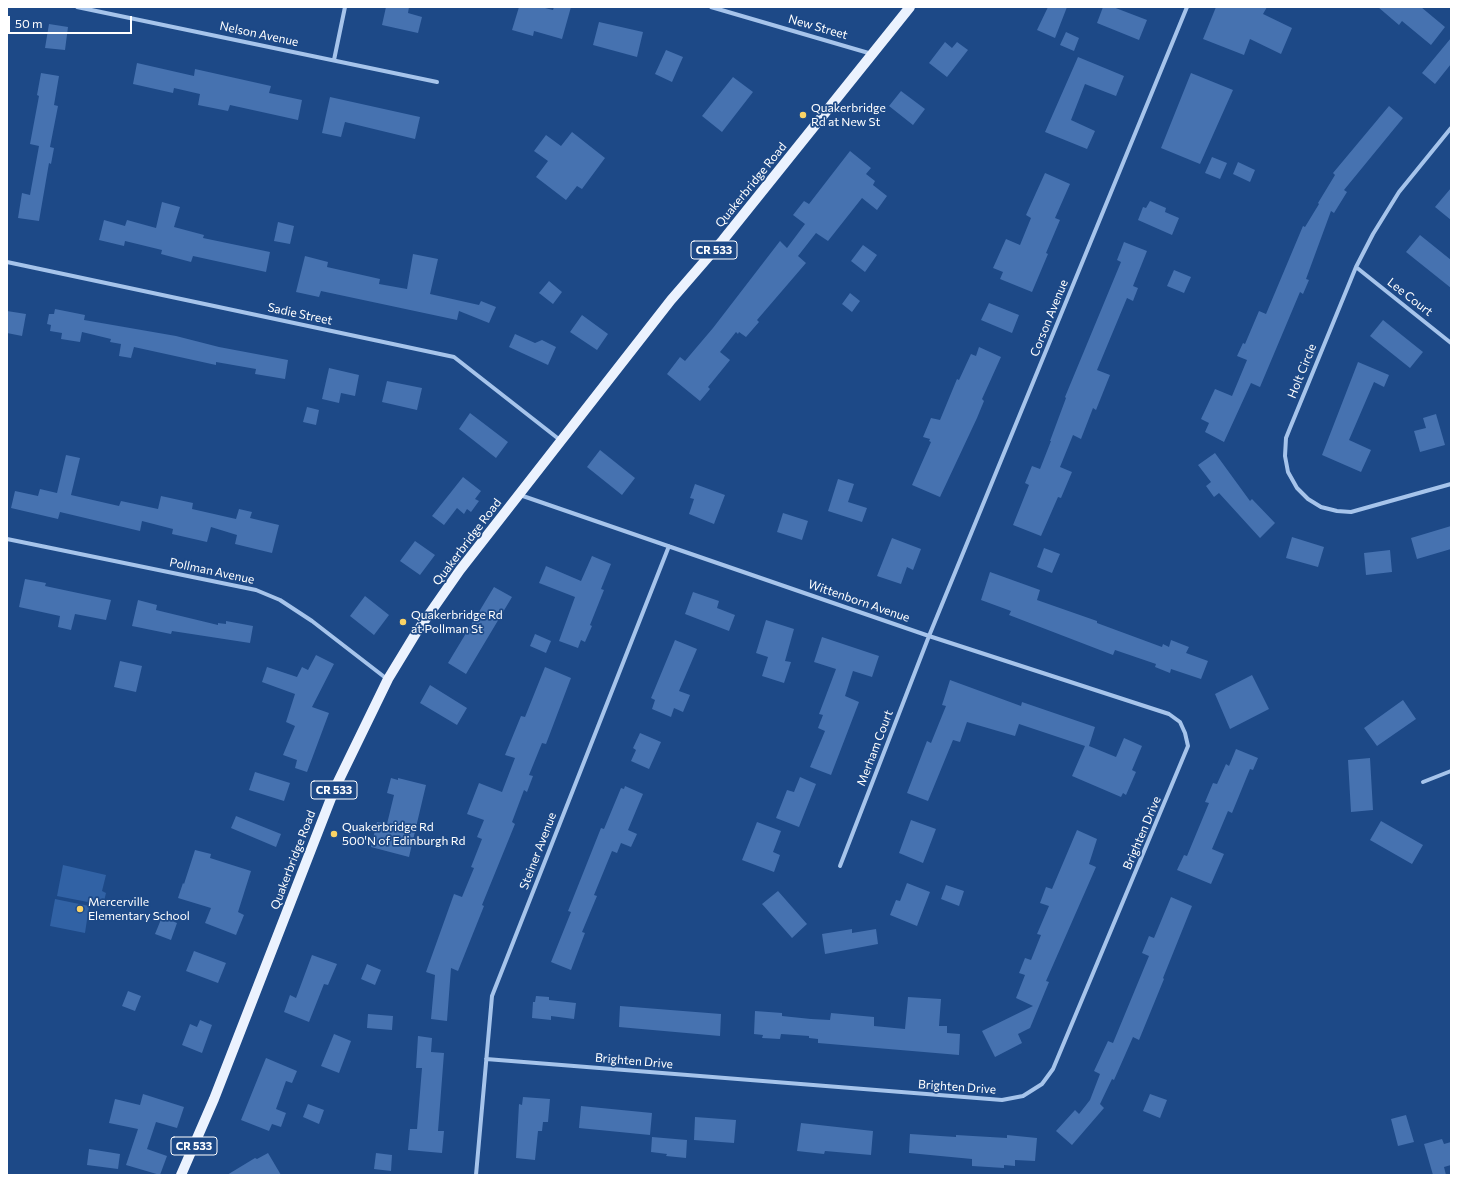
<!DOCTYPE html>
<style>
body{margin:0}
#map{position:relative;width:1458px;height:1182px;overflow:hidden;background:#1d4987;font-family:Commissioner,sans-serif}
canvas{display:block}
.frame{position:absolute;inset:0;border:8px solid #fff;pointer-events:none}
.scale{position:absolute;left:8px;top:16px;width:124px;height:18px;box-sizing:border-box;border:2px solid #fff;border-top:0;padding-left:5px;font-size:12px;line-height:14px;white-space:nowrap;color:#fff;-webkit-text-stroke:3px #1d4987;paint-order:stroke}
</style>
<div id="map">
<canvas width="1458" height="1182"></canvas>
<div class="frame"></div>
<div class="scale">50 m</div>
</div>
<script>
const g = document.querySelector('canvas').getContext('2d');
g.lineJoin = 'round';
function fillPath(path, color) {
  g.fillStyle = color;
  g.fill(path, 'evenodd');
}
function poly(rows) {
  const path = new Path2D();
  for (const r of rows) {
    path.moveTo(r[0], r[1]);
    for (let i = 2; i < r.length; i += 2) path.lineTo(r[i], r[i + 1]);
  }
  return path;
}
function strokePath(path, color, width, dash) {
  g.strokeStyle = color;
  g.lineWidth = width;
  g.lineCap = dash ? 'butt' : 'round';
  g.setLineDash(dash || []);
  g.stroke(path);
}
function drawText(font, color, halo, rows, align = 'center') {
  g.font = font + ' Commissioner,sans-serif';
  g.lineWidth = 3.5;
  g.setLineDash([]);
  g.textBaseline = 'middle';
  g.strokeStyle = halo;
  g.fillStyle = color;
  for (const [text, x, y, turn = 0] of rows) {
    g.save();
    g.translate(x, y);
    g.rotate((+turn || 0) * Math.PI / 180);
    g.textAlign = isNaN(turn) ? turn : align;
    if (halo) g.strokeText(text, 0, 0);
    g.fillText(text, 0, 0);
    g.restore();
  }
}
const green = poly([
 [63,865,106,875,102,891,106,893,103,905,57,896],
 [55,899,89,906,85,933,50,926]
]);
const building = poly([
 [386,7,409,7,408,13,422,17,418,33,382,25],
 [519,7,541,7,553,10,554,7,571,7,562,39,534,31,533,36,512,30],
 [1048,7,1067,7,1055,38,1037,30],
 [1103,7,1113,7,1147,20,1139,40,1097,23],
 [1216,7,1267,7,1263,14,1292,28,1281,54,1250,39,1244,55,1203,39],
 [1378,7,1421,7,1445,27,1431,45,1402,21,1399,25],
 [599,22,643,32,637,57,593,45],
 [49,24,68,27,65,50,45,48],
 [1066,32,1079,38,1074,51,1060,45],
 [1451,38,1451,64,1435,84,1422,73],
 [945,42,952,48,957,42,968,50,947,77,929,63],
 [666,50,683,57,672,82,655,74],
 [1078,57,1124,76,1116,96,1085,84,1071,120,1095,131,1087,149,1045,132],
 [137,63,194,76,195,69,271,86,269,93,302,100,298,120,230,105,228,111,198,105,200,94,174,88,173,93,133,84],
 [41,73,59,76,54,105,58,106,50,147,54,148,51,164,49,163,39,221,18,218,22,193,30,195,39,146,30,144,39,96,37,95],
 [1191,73,1233,90,1200,164,1161,148],
 [733,77,753,92,722,132,702,116],
 [901,91,925,109,913,125,889,106],
 [330,97,420,117,415,139,345,122,341,137,322,133],
 [1389,106,1403,118,1344,190,1347,192,1334,213,1331,211,1306,279,1309,280,1303,294,1300,292,1260,387,1251,383,1224,442,1205,432,1209,423,1201,419,1215,389,1232,396,1247,360,1237,356,1243,343,1245,344,1259,311,1266,314,1303,226,1305,227,1319,204,1318,203,1335,175,1333,173],
 [572,132,605,158,582,189,577,186,566,200,536,177,548,161,534,151,546,135,561,146],
 [850,151,871,168,866,174,875,181,873,185,887,196,877,210,862,198,828,241,816,233,798,256,806,263,757,320,759,322,746,337,739,332,738,334,736,332,720,352,730,360,708,387,710,389,700,401,667,374,680,357,685,361,713,328,780,241,787,248,805,224,793,215,804,201,809,204],
 [1212,157,1227,163,1220,179,1205,173],
 [1238,162,1255,170,1250,182,1233,174],
 [1045,173,1070,184,1055,218,1060,220,1046,253,1048,254,1032,292,1000,279,1003,272,993,268,1006,239,1020,245,1031,218,1026,215],
 [1451,188,1451,220,1435,207],
 [1150,201,1166,208,1165,212,1179,218,1172,235,1138,220,1143,207,1146,208],
 [162,202,180,207,174,227,204,235,203,238,270,252,266,272,193,256,191,262,161,254,162,250,125,241,124,246,99,240,104,220,125,226,127,220,156,228],
 [278,222,294,226,290,244,274,241],
 [1420,235,1451,260,1451,288,1406,252],
 [1124,242,1147,251,1133,286,1138,288,1133,301,1127,298,1097,370,1110,375,1096,410,1093,408,1081,439,1073,435,1060,467,1072,472,1061,498,1058,497,1041,536,1013,525,1029,485,1025,483,1032,466,1040,469,1051,441,1050,441,1066,398,1065,397,1121,262,1117,260],
 [863,245,877,255,865,272,851,261],
 [413,254,438,259,430,294,479,305,481,301,496,307,489,323,459,311,457,320,321,291,319,297,296,292,305,256,328,262,327,267,380,279,379,284,407,289],
 [1174,270,1191,277,1184,293,1167,286],
 [549,281,562,292,553,304,539,293],
 [850,293,860,301,852,312,842,304],
 [989,303,1019,315,1012,333,981,320],
 [55,309,85,315,84,320,176,336,219,347,288,360,285,379,255,374,256,369,216,362,216,365,134,347,131,358,119,356,121,344,110,342,111,339,82,332,80,342,61,339,62,333,50,331,51,325,47,324,49,314,54,314],
 [7,311,26,314,22,336,7,333],
 [582,315,608,334,597,350,570,332],
 [1383,320,1423,352,1410,368,1370,336],
 [515,334,535,343,542,340,556,347,548,365,509,347],
 [979,347,1001,357,982,399,984,401,977,418,940,497,912,485,931,442,929,441,930,439,923,437,931,418,940,420,957,379,959,380,971,354,976,356],
 [1358,362,1389,375,1384,387,1374,382,1349,440,1371,450,1361,472,1322,455],
 [329,368,359,375,355,396,341,393,339,403,322,399],
 [387,381,422,388,417,410,382,402],
 [307,407,319,410,316,425,303,422],
 [470,413,508,442,496,458,459,429],
 [1436,414,1445,445,1420,452,1414,431,1426,428,1423,418],
 [600,450,635,478,622,495,587,467],
 [1215,453,1250,501,1252,499,1275,523,1260,538,1219,493,1214,497,1206,486,1211,482,1198,465],
 [66,455,80,458,71,495,119,506,121,501,158,509,161,496,193,503,192,509,236,519,239,509,252,512,250,518,279,525,272,553,235,544,237,535,211,527,207,542,172,534,173,529,142,521,140,531,60,512,58,519,11,508,15,491,38,496,40,489,57,493],
 [463,477,481,491,475,499,479,501,471,512,467,509,464,514,457,508,444,525,432,516],
 [838,479,854,484,848,502,867,508,862,522,828,511],
 [695,484,725,495,714,524,689,514,694,499,690,498],
 [783,513,808,521,802,540,777,532],
 [1451,526,1451,549,1417,559,1411,538],
 [1292,537,1324,547,1318,567,1286,558],
 [892,538,921,549,913,570,907,567,901,584,877,576],
 [415,541,435,555,420,575,400,561],
 [1044,548,1060,554,1052,573,1037,567],
 [1390,550,1392,572,1366,575,1364,553],
 [592,556,611,564,601,589,604,590,590,625,592,626,585,642,581,640,578,648,559,641,575,597,539,583,546,566,581,581],
 [990,572,1040,590,1037,600,1097,621,1097,623,1162,647,1163,644,1169,647,1171,640,1189,647,1186,653,1208,661,1201,679,1171,669,1170,673,1155,667,1156,664,1115,650,1113,655,1009,615,1011,611,981,600],
 [25,579,46,583,45,586,111,600,106,620,75,614,71,630,58,627,60,616,19,607],
 [494,587,512,597,466,674,448,663],
 [693,592,719,601,717,608,735,615,729,631,685,614],
 [365,596,389,615,374,635,350,616],
 [138,600,157,605,156,610,218,625,218,623,226,624,226,621,253,626,250,643,172,631,171,634,132,626],
 [766,620,794,629,785,661,791,662,784,683,762,676,768,657,756,653],
 [535,634,551,641,546,653,530,646],
 [822,637,879,656,872,677,853,671,845,696,859,702,831,775,810,767,825,731,818,728,823,715,819,714,836,669,814,662],
 [675,640,697,649,679,691,690,695,683,712,674,708,671,717,652,709,655,700,651,698],
 [316,655,334,664,312,707,329,713,307,772,295,768,297,760,283,755,295,726,286,722,295,694,262,682,267,667,297,677,302,667,308,670],
 [120,661,142,666,136,692,114,687],
 [545,667,571,678,546,744,542,743,529,775,533,776,527,792,524,790,512,822,515,824,482,905,484,906,458,971,451,968,447,1021,431,1019,435,975,426,972,454,894,462,897,474,868,471,867,482,839,477,837,484,820,467,814,479,783,502,792,515,758,505,755,521,716,525,717],
 [1252,675,1269,709,1230,729,1215,694],
 [950,680,1021,706,1022,702,1095,727,1089,746,1116,757,1124,738,1142,746,1132,770,1136,772,1126,795,1123,793,1121,797,1072,776,1085,746,1019,724,1015,736,967,722,960,742,953,740,928,801,907,793,927,741,931,743,946,706,942,705],
 [430,685,467,708,457,725,420,703],
 [1403,700,1416,719,1377,746,1364,728],
 [640,733,661,742,649,769,631,761,636,750,633,748],
 [1236,749,1258,758,1253,770,1250,769,1232,813,1228,811,1212,849,1224,854,1211,884,1177,870,1184,855,1187,856,1209,803,1205,802,1213,783,1217,784,1226,764,1229,766],
 [1370,758,1373,810,1351,812,1348,760],
 [255,772,290,783,284,801,249,790],
 [800,777,816,784,799,827,776,818,787,790,794,792],
 [391,778,398,780,398,778,426,785,409,857,371,847,377,822,387,824,394,795,387,793],
 [625,786,643,794,628,830,637,834,631,847,621,843,617,853,612,851,594,895,597,896,582,932,585,933,571,970,551,962,571,912,568,911,601,828,604,829,621,788,624,789],
 [236,816,281,834,276,847,231,828],
 [911,820,936,829,923,863,899,853],
 [1381,821,1423,845,1412,864,1370,840],
 [757,822,781,831,773,852,780,855,774,872,742,860],
 [1077,830,1097,839,1089,864,1096,867,1046,981,1049,982,1030,1028,1018,1034,1022,1043,995,1057,982,1031,1033,1006,1016,998,1025,975,1019,973,1025,958,1031,960,1041,935,1037,934,1049,906,1040,903,1046,887,1052,889],
 [195,850,211,854,210,858,251,871,238,912,244,915,236,935,205,923,211,908,178,898,183,883,184,884],
 [907,883,930,892,917,926,890,915,896,900,900,901],
 [946,885,964,891,959,906,941,899],
 [778,891,807,924,792,938,762,904],
 [1171,897,1192,906,1163,978,1164,979,1139,1040,1133,1037,1114,1080,1112,1079,1100,1104,1104,1108,1072,1145,1056,1131,1075,1110,1079,1114,1090,1100,1100,1074,1094,1071,1108,1041,1113,1043,1149,956,1142,953,1149,936,1154,938],
 [162,917,177,923,171,940,155,934],
 [852,929,852,933,876,929,878,944,825,954,822,934],
 [194,951,226,963,218,983,186,971],
 [312,955,337,964,328,985,324,984,309,1022,284,1012,290,995,296,998],
 [367,964,381,970,375,985,361,979],
 [128,991,141,996,135,1011,122,1006],
 [536,996,549,997,549,1000,576,1003,574,1019,551,1016,551,1020,532,1018,533,1002,535,1002],
 [908,997,941,999,939,1026,947,1026,947,1033,960,1034,959,1055,818,1043,818,1039,809,1038,809,1036,781,1034,780,1039,762,1038,763,1035,754,1034,755,1011,782,1013,782,1016,811,1019,830,1020,831,1013,874,1017,874,1026,905,1029],
 [620,1006,721,1014,720,1036,619,1027],
 [368,1014,393,1016,392,1030,367,1028],
 [200,1020,212,1025,202,1053,182,1045,190,1024,197,1027],
 [334,1034,351,1041,339,1073,321,1066],
 [418,1036,432,1038,431,1052,444,1053,438,1131,444,1131,442,1153,408,1150,410,1129,417,1129,422,1068,416,1068],
 [266,1058,297,1071,292,1083,286,1081,276,1109,286,1113,281,1127,272,1124,269,1131,241,1120],
 [143,1094,184,1107,177,1128,156,1122,147,1149,167,1156,160,1175,126,1165,138,1129,109,1123,115,1099,140,1105],
 [1150,1094,1167,1100,1160,1118,1143,1111],
 [523,1097,550,1099,548,1122,543,1122,542,1131,538,1131,535,1160,516,1158,519,1104,522,1105],
 [308,1104,324,1110,319,1124,303,1117],
 [581,1106,652,1113,650,1135,579,1128],
 [1406,1115,1414,1142,1398,1146,1391,1119],
 [695,1117,736,1120,734,1143,694,1140],
 [801,1123,873,1131,871,1155,825,1151,824,1154,797,1151],
 [910,1134,956,1137,956,1135,1007,1138,1007,1135,1037,1138,1035,1161,1015,1160,1015,1166,1004,1165,1004,1168,972,1166,972,1159,909,1153],
 [652,1137,687,1140,686,1158,666,1156,667,1154,651,1152],
 [1442,1139,1444,1144,1451,1142,1451,1165,1444,1167,1446,1175,1433,1175,1424,1144],
 [89,1149,120,1154,118,1169,87,1165],
 [268,1153,281,1175,227,1175,255,1158,257,1159],
 [376,1153,392,1155,391,1171,374,1169]
]);
const minor = poly([
 [77,7,437,82],
 [711,7,872,54],
 [334,60,345,7],
 [1451,128,1399,192,1373,234,1356,267,1290,428,1286,438,1285,456,1288,472,1297,488,1308,499,1321,507,1337,511,1351,512,1451,484],
 [7,262,454,357,560,440],
 [1356,267,1451,343],
 [7,539,256,590,280,600,312,621,387,679],
 [1423,782,1451,771],
 [840,866,929,636,1187,7],
 [486,1059,1002,1100,1023,1096,1042,1084,1053,1069,1188,746,1185,733,1180,722,1169,714,929,636,520,495],
 [476,1175,492,996,669,546]
]);
const primary = poly([
 [181,1175,214,1099,335,788,388,679,416,633,460,570,671,300,723,240,910,7]
]);
const markers = [
 [803,115,4,"#fbd365"],
 [403,622,4,"#fbd365"],
 [334,834,4,"#fbd365"],
 [80,909,4,"#fbd365"]
];
const shields = [
 [714,250,46],
 [334,790,46],
 [194,1146,46]
];
const shieldNames = [
 ["CR 533",714,250],
 ["CR 533",334,790],
 ["CR 533",194,1146]
];
const streetNames = [
 ["New Street",818,27,16],
 ["Nelson Avenue",259,34,12],
 ["Quakerbridge Road",751,185,-51],
 ["Lee Court",1410,297,38],
 ["Sadie Street",300,314,12],
 ["Corson Avenue",1049,318,-68],
 ["Holt Circle",1302,371,-68],
 ["Quakerbridge Road",467,542,-53],
 ["Pollman Avenue",212,571,12],
 ["Wittenborn Avenue",859,601,19],
 ["Merham Court",875,748,-69],
 ["Brighten Drive",1142,833,-67],
 ["Steiner Avenue",538,851,-69],
 ["Quakerbridge Road",293,860,-69],
 ["Brighten Drive",634,1061,5],
 ["Brighten Drive",957,1087,4]
];
const poiNames = [
 ["Quakerbridge",811,108],
 ["Rd at New St",811,122],
 ["Quakerbridge Rd",411,615],
 ["at Pollman St",411,629],
 ["Quakerbridge Rd",342,827],
 ["500'N of Edinburgh Rd",342,841],
 ["Mercerville",88,902],
 ["Elementary School",88,916]
];
fillPath(green, '#3162a5');
fillPath(building, '#4672b0');
strokePath(minor, '#a6c4eb', 4);
strokePath(primary, '#ebf2fe', 10);
for (const [x, y, r, color] of markers) {
  const dot = new Path2D();
  dot.arc(x, y, r, 0, 2 * Math.PI);
  g.fillStyle = color;
  g.fill(dot);
  strokePath(dot, '#1d4987', 1.5);
}
for (const [x, y, w] of shields) {
  const box = new Path2D();
  box.roundRect(x - w / 2, y - 9, w, 18, 3);
  g.fillStyle = '#1d4987';
  g.fill(box);
  strokePath(box, '#fff', 1);
}
drawText('bold 11px', '#fff', null, shieldNames);
drawText('12px', '#fff', '#1d4987', streetNames);
drawText('12px', '#fff', '#1d4987', poiNames, 'left');
</script>
